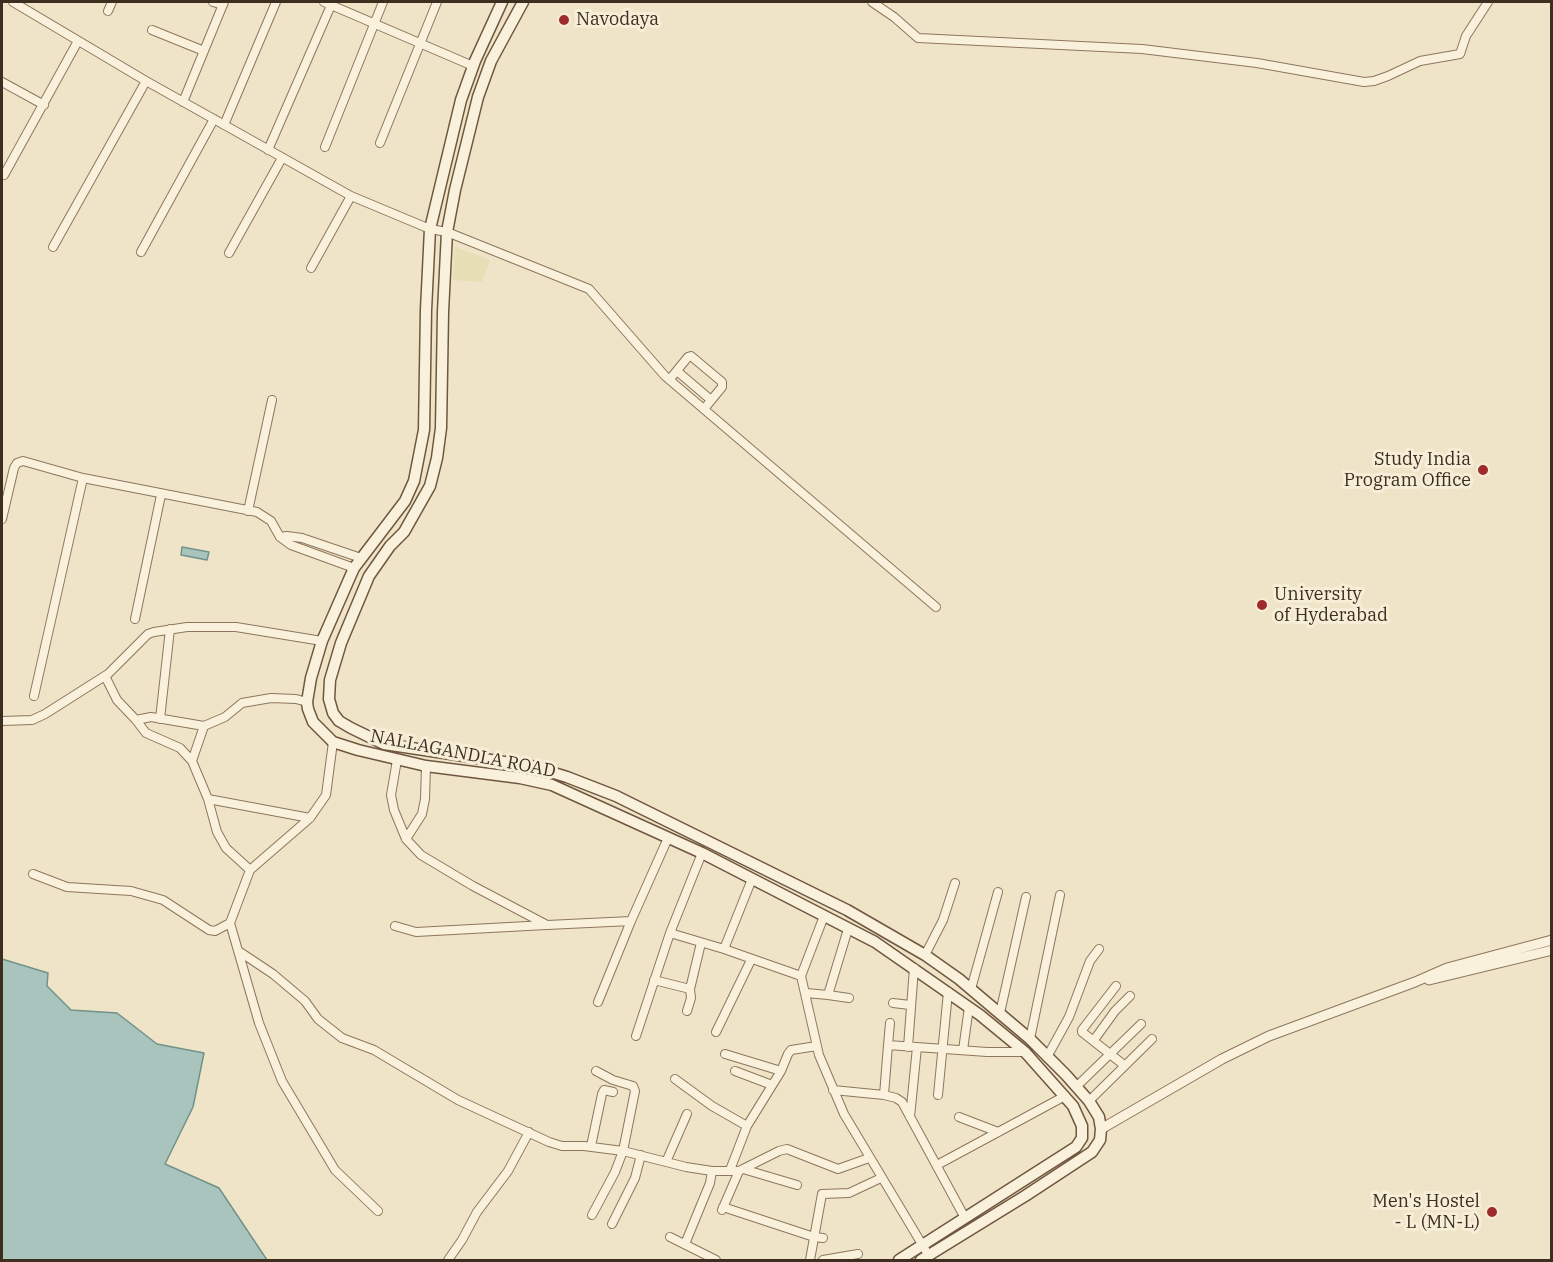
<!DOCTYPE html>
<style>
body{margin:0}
#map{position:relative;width:1553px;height:1262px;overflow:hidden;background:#f0e4c8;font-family:"IBM Plex Serif",serif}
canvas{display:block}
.frame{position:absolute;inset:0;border:3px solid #3d2e20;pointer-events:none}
</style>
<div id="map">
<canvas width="1553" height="1262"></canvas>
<div class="frame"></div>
</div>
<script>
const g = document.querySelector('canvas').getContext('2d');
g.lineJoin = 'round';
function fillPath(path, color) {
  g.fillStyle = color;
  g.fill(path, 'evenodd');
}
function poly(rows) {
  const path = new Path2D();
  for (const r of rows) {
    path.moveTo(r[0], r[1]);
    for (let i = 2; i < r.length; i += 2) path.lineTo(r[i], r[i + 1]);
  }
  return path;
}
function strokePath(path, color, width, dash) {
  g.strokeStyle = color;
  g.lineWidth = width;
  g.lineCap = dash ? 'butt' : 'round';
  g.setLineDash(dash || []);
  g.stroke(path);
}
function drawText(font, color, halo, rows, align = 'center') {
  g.font = font + ' "IBM Plex Serif",serif';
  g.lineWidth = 6;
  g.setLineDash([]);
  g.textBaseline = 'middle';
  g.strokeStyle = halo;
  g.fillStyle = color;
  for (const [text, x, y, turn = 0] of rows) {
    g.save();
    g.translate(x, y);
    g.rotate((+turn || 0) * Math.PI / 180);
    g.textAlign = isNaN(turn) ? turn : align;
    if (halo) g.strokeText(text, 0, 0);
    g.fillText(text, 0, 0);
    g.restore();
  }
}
const farmland = poly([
 [455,247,490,260,482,282,453,280]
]);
const water = poly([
 [182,547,209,552,207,560,181,555,182,547],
 [2,959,48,973,47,986,71,1010,117,1013,157,1044,204,1053,193,1107,165,1164,219,1188,267,1260,2,1260,2,959]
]);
const minor = poly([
 [13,2,146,81,351,196,430,229,447,232,589,289,665,376,936,607],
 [213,2,223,5],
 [324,2,473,66],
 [872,2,894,17,918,38,1142,49,1257,63,1364,82,1374,81,1388,76,1420,61,1460,54,1466,36,1488,2],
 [108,11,112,2],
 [152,30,204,51],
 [2,82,44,105],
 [183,102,224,2],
 [224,125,276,2],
 [380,143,437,2],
 [325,147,383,2],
 [268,150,332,3],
 [4,175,78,41],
 [53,247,146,81],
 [141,252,214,119],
 [229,253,282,158],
 [311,268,351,196],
 [677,371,711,400],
 [670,379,688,357,691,356,722,382,722,387,704,409],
 [248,511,272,400],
 [2,519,14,468,17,463,23,461,83,478,257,512,271,521,280,537,291,545,354,568],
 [280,537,287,536,302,538,361,558],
 [135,619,161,495],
 [105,676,117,700,136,720,146,733,180,748,192,761],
 [34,696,83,478],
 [160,719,170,629],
 [136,720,151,717,204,726],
 [2,721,32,720,45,714,108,674,148,634,154,632,187,627,236,627,322,641],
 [333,742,326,795,310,818,250,870,230,923,259,1023,282,1081,335,1170,378,1211],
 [397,760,391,795,394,810,406,839,421,855,473,886,547,925,631,921],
 [208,799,192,761,204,726,225,717,242,703,271,698,296,699,307,702],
 [406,839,422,814,425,799,426,766],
 [250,870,226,848,217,832,208,799,310,818],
 [33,874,67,887,131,891,163,900,209,930,215,931,230,923],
 [824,916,801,976,819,1055,844,1114,929,1256],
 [395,926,416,932,546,925],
 [670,933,724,949,801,976],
 [724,949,752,879],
 [240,952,273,974,305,1001,318,1019,342,1038,374,1050,458,1100,549,1142,562,1146,584,1146,623,1151,686,1167,712,1171,739,1171,779,1151,787,1149,838,1169,869,1158],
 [925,955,943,920,955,883],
 [654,980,690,989,701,943],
 [1116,986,1082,1030,1082,1032,1124,1065],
 [971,989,998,892],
 [806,993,828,995,848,929],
 [828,995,849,998],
 [598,1002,631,921,668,838],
 [893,1003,910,1005],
 [687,1011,691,998,690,989],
 [1000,1013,1026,897],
 [890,1023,888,1045,987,1052,1025,1052],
 [716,1032,751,960],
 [636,1036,670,933,702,853],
 [1030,1039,1060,895],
 [1094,1040,1115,1011,1130,996],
 [908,1047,914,968],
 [963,1050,969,1007],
 [725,1054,781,1071],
 [1047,1057,1069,1017,1090,961,1099,949],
 [735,1071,772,1085],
 [675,1079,712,1106,747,1126],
 [1077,1086,1141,1024],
 [833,1090,884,1095,896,1098,902,1102,965,1218],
 [884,1095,888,1045],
 [938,1095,948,992],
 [1089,1101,1152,1039],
 [910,1117,917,1047],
 [959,1117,998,1132],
 [591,1146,602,1094,604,1090,613,1092],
 [666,1162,687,1114],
 [937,1165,1065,1096],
 [743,1169,797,1185],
 [730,1170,747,1126,781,1071,788,1054,791,1050,817,1046],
 [723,1207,814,1237,823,1238],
 [722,1210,739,1171],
 [592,1215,615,1172,623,1151,635,1091,633,1086,613,1080,596,1071],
 [612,1224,635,1178,641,1155],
 [670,1237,716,1260],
 [685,1244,710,1183,712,1171],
 [448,1260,462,1240,477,1212,508,1171,529,1132],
 [810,1260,822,1194,849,1193,881,1178],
 [823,1260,858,1254]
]);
const tertiary = poly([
 [1429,980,1552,950],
 [1101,1129,1222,1059,1269,1036,1415,982,1447,968,1552,940]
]);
const secondary = poly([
 [502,2,475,61,461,100,430,229,426,310,424,430,414,481,405,501,354,568,322,641,311,678,307,702,308,709,313,722,333,742,358,750,426,766,520,778,552,785,702,853,875,942,980,1015,1025,1052,1073,1106,1082,1126,1082,1138,1076,1147,899,1260],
 [523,2,491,61,478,97,455,190,447,232,443,312,441,428,437,458,430,486,404,532,390,546,369,576,341,643,330,680,329,699,333,713,339,721,351,728,384,744,531,766,567,777,616,796,847,910,925,955,959,979,1030,1039,1066,1075,1089,1101,1099,1117,1101,1129,1100,1140,1092,1152,1025,1196,921,1260]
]);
const markers = [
 [564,20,6,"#9e2a2b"],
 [1483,470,6,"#9e2a2b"],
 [1262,605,6,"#9e2a2b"],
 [1492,1212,6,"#9e2a2b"]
];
const poiNames = [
 ["Navodaya",576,20],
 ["Study India",1471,460,"right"],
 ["Program Office",1471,481,"right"],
 ["University",1274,595],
 ["of Hyderabad",1274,616],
 ["Men's Hostel",1480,1202,"right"],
 ["- L (MN-L)",1480,1223,"right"]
];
const streetNames = [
 ["NALLAGANDLA ROAD",463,754,11]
];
fillPath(farmland, '#e6deb5');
fillPath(water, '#a9c4bc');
strokePath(water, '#6f938a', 1.5);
strokePath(minor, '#8d765c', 10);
strokePath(tertiary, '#8d765c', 11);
strokePath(secondary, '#6f573f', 13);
strokePath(minor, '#faf1dc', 8);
strokePath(tertiary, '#faf1dc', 9);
strokePath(secondary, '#faf1dc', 10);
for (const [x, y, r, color] of markers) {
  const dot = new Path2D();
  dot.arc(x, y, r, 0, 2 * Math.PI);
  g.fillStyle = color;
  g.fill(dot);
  strokePath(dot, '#f7eed8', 2);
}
drawText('18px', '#3d2e20', '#f7eed8', poiNames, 'left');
drawText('18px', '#3d2e20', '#f7eed8', streetNames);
</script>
